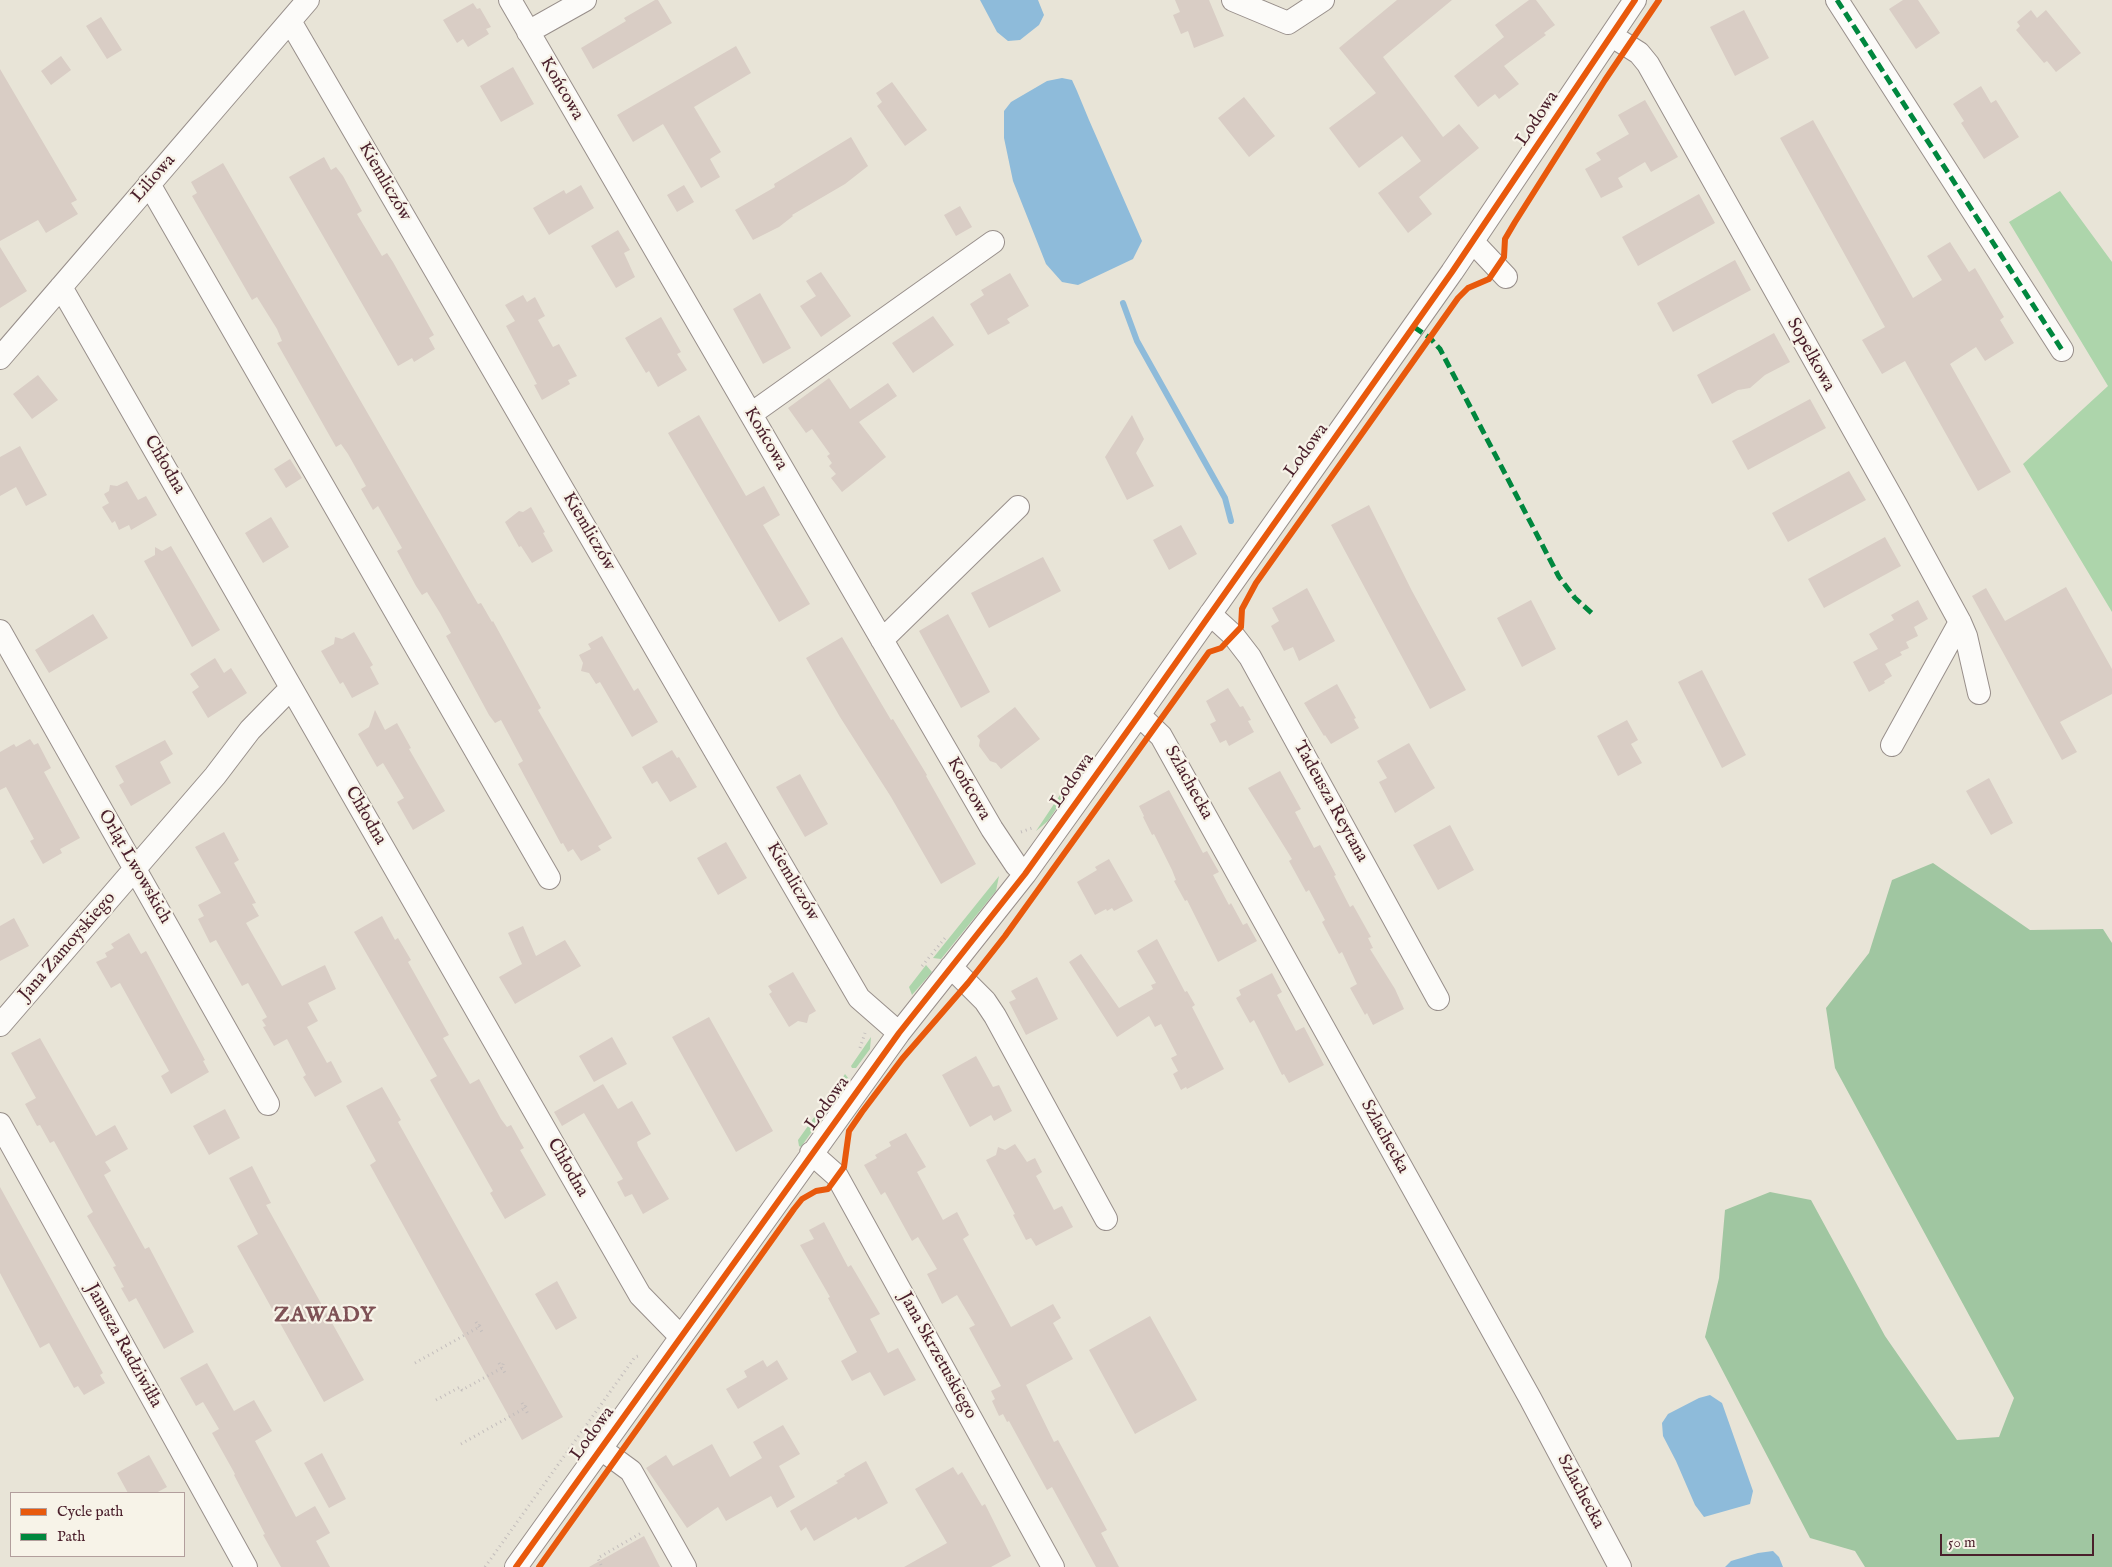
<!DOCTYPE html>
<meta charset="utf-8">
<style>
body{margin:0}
#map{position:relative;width:2112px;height:1567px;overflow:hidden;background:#e8e4d7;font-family:"IM FELL English",serif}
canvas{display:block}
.legend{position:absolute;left:10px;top:1492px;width:175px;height:65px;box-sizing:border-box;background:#f7f3e8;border:1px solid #b29e9c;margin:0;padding:6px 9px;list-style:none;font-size:15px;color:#4a1f2b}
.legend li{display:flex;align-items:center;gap:10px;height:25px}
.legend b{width:25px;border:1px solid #b29e9c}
.scale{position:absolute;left:1940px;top:1534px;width:154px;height:22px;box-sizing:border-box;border:2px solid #4a1f2b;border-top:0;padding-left:6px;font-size:15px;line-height:18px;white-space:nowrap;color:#4a1f2b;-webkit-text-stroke:4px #f7f3e8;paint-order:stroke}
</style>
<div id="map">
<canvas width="2112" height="1567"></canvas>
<ul class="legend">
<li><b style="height:6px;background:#e8590c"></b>Cycle path</li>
<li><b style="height:6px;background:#00873e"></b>Path</li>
</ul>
<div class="scale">50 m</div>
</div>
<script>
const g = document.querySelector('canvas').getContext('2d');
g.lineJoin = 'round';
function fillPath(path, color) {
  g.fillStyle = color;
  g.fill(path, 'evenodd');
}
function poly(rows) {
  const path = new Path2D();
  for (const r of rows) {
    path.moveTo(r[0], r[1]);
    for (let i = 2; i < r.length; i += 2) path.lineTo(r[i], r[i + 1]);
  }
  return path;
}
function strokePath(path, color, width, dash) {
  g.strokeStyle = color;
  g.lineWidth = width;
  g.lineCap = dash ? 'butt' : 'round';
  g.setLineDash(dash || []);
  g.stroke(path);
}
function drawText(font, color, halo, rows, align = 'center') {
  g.font = font + ' "IM FELL English",serif';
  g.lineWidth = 4.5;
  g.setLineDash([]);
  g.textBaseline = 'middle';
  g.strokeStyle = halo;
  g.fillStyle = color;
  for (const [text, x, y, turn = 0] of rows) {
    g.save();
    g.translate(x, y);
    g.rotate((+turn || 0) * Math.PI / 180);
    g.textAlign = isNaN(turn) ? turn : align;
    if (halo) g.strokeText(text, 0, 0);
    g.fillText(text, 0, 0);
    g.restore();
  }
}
const green = poly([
 [2060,191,2112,262,2112,612,2023,464,2108,386,2009,222],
 [1064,789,1066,794,1048,821,1036,831],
 [999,876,996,891,941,959,933,958],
 [926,965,932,972,912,995,909,987],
 [871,1037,870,1049,856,1068,852,1068,851,1066],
 [845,1074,849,1079,801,1147,799,1146,798,1140]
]);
const forest = poly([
 [1933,863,2030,930,2103,929,2112,943,2112,1567,1865,1567,1855,1551,1810,1538,1705,1337,1719,1278,1725,1210,1770,1192,1811,1200,1885,1336,1957,1440,1999,1437,2014,1398,1835,1068,1826,1008,1869,953,1892,880]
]);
const water = poly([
 [980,0,1038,0,1044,15,1039,25,1020,40,1008,41,997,32],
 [1062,78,1072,80,1077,91,1089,120,1142,241,1133,259,1078,285,1062,282,1046,264,1013,181,1004,138,1004,111,1011,102,1047,81],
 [1710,1395,1722,1403,1753,1491,1750,1504,1704,1517,1695,1505,1676,1461,1663,1436,1662,1423,1668,1414,1699,1398],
 [1773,1551,1779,1557,1783,1567,1725,1567,1731,1561,1758,1553]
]);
const stream = poly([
 [1123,303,1137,341,1225,498,1231,521]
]);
const building = poly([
 [655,0,658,0,672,23,593,69,581,48,626,21,624,18],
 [1175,0,1209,0,1224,36,1194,48,1188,31,1181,34,1173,15,1180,12],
 [1397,0,1452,0,1383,57,1443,137,1459,124,1479,148,1419,197,1432,214,1408,233,1378,193,1421,161,1402,136,1359,168,1329,128,1376,93,1339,48],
 [1529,0,1536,0,1555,25,1544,33,1546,35,1504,66,1519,84,1499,99,1495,94,1478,107,1454,76,1504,37,1495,25],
 [1903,0,1918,0,1940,33,1916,49,1889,9],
 [473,3,477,9,480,8,491,27,486,29,489,34,468,47,463,39,457,43,443,20],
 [1744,10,1769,58,1735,76,1710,27],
 [2031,10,2037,18,2046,10,2081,53,2056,72,2047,61,2044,63,2016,30,2020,26,2017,22],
 [101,17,122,50,107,59,86,26],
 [736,46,751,73,694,107,721,152,710,159,720,177,701,188,663,124,633,142,617,115],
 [61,56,71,70,51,85,41,71],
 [513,67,534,104,501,122,480,86],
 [0,69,77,200,71,203,78,214,46,233,38,220,0,241],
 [892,82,927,130,905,146,877,106,882,102,876,93],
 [1981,86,1991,103,1996,100,2019,137,1984,159,1961,123,1964,121,1953,104],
 [1244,97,1275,136,1249,157,1218,118],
 [1645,100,1678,157,1651,172,1645,162,1618,178,1623,187,1601,198,1585,169,1601,160,1596,153,1629,134,1618,115],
 [1813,120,1913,298,1942,280,1927,256,1950,242,1969,272,1975,268,2004,317,2000,320,2014,343,1985,361,1976,347,1950,364,2011,472,1978,491,1905,361,1882,374,1862,340,1885,327,1780,138],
 [851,137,868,166,845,184,792,215,793,216,779,227,753,240,735,210,775,187,774,184],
 [324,157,331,170,336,167,343,176,362,211,357,214,382,256,387,253,393,262,434,335,429,338,435,349,414,362,412,358,398,366,289,177],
 [223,163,478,604,481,603,492,622,493,621,541,708,538,710,612,838,598,846,601,850,581,861,573,849,568,852,563,843,561,844,518,764,523,761,501,720,495,723,489,715,446,636,451,633,440,613,427,592,422,595,416,586,397,551,402,548,378,506,373,510,361,489,366,486,348,454,341,444,336,447,277,343,282,341,277,329,257,297,252,300,192,196,197,193,191,182],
 [581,185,594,208,549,235,533,208,564,190,566,194],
 [684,185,694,202,677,212,667,195],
 [1699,194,1715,223,1638,266,1622,237],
 [960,206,972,227,956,236,944,215],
 [618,230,630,250,624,253,635,277,616,288,591,246],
 [0,247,27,291,0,308],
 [1735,260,1751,290,1673,332,1657,303],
 [821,272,851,316,821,337,800,306,816,296,806,281],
 [1010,273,1029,306,1007,319,1010,323,988,335,970,304,984,295,981,290],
 [760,293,791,348,763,364,733,309],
 [523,295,527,302,535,297,545,316,538,320,553,347,559,344,577,376,568,380,570,384,542,400,534,385,537,384,506,326,515,321,505,305],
 [933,316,954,345,913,373,892,343],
 [661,317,681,352,677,354,687,370,658,387,649,371,646,373,625,338],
 [1774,333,1790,362,1765,375,1750,388,1738,390,1712,404,1697,375],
 [38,375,58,400,32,419,13,394],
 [829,378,850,409,888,383,897,396,859,422,886,457,842,492,831,478,836,474,829,466,832,463,827,456,830,454,812,429,806,433,788,408],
 [1810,399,1826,428,1748,470,1732,441],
 [699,415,746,496,764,486,780,515,763,525,810,604,779,622,668,433],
 [1132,415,1144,439,1136,453,1154,486,1127,500,1105,457],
 [20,446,47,495,26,506,16,487,0,496,0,457],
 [290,459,302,478,286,488,274,469],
 [1849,471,1866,500,1788,542,1772,513],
 [127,481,138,500,146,496,157,515,131,530,129,525,119,530,115,521,112,523,102,507,109,503,104,494,109,491,110,485,117,486],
 [1369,505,1412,591,1466,690,1430,709,1331,525],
 [531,507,545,532,543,533,553,551,532,563,521,546,519,547,505,522,519,511,523,512],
 [271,517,289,547,263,563,245,533],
 [1181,525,1197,554,1169,570,1153,540],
 [1885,537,1901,566,1824,608,1808,579],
 [171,546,220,630,192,647,144,561,155,555,155,547,162,551],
 [1043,557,1061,591,989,628,971,593],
 [2066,587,2112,669,2112,694,2060,722,2077,752,2062,760,1972,596,1986,588,2005,621],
 [1307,588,1335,641,1299,661,1293,647,1284,651,1271,626,1279,621,1272,608],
 [1531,600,1556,649,1522,667,1497,618],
 [1918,600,1928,619,1914,627,1918,636,1906,642,1909,648,1900,652,1902,655,1885,664,1892,676,1884,681,1885,683,1869,692,1853,662,1878,649,1869,634,1894,620,1891,615],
 [93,614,108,638,49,673,35,650],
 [948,614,990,692,961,708,919,631],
 [354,632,373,665,370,667,379,684,352,698,343,682,340,684,321,651,334,644,335,637,342,639],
 [602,636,634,691,638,688,658,722,632,737,600,682,596,684,589,673,581,671,583,663,579,655,591,649,588,644],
 [842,637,891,720,893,719,927,775,926,776,976,864,941,884,891,797,840,717,806,658],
 [215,658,224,673,231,668,247,693,208,718,192,692,199,687,190,674],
 [1702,670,1746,755,1722,768,1678,682],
 [1337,684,1356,718,1354,719,1359,728,1331,744,1325,735,1324,736,1304,703],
 [1228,688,1240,707,1243,706,1251,720,1248,721,1254,732,1229,746,1226,740,1220,743,1210,724,1216,721,1206,701],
 [1015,707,1040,739,1001,769,996,763,990,761,979,746,980,740,977,736],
 [375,710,385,730,397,723,411,748,409,749,445,811,413,830,397,802,404,798,383,763,377,767,358,734,369,727],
 [1627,720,1638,740,1631,744,1642,763,1618,776,1597,736],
 [30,739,34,745,38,743,51,768,44,772,80,838,60,849,62,853,43,864,30,841,34,839,6,787,0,790,0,752,14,744,16,747],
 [165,740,173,754,160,762,171,783,131,806,119,785,124,782,115,766],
 [1409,743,1435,788,1395,813,1379,782,1387,778,1377,761],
 [672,750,677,758,679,757,697,787,670,802,657,781,652,784,642,767],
 [1280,771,1301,809,1295,812,1314,848,1320,845,1336,875,1334,876,1350,907,1353,905,1371,937,1368,938,1373,948,1370,949,1395,989,1404,1009,1373,1025,1367,1013,1365,1015,1350,988,1357,984,1342,952,1339,954,1322,922,1325,920,1309,890,1306,892,1289,861,1292,859,1248,788],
 [800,774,828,824,805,837,776,787],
 [1989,778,2013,823,1991,835,1966,791],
 [1169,790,1203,853,1207,851,1219,872,1213,875,1229,905,1231,903,1243,925,1247,923,1257,941,1218,962,1187,900,1185,901,1174,881,1176,880,1172,870,1154,834,1152,835,1143,817,1144,816,1139,806],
 [1450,825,1474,870,1438,890,1413,845],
 [224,832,239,860,234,863,256,903,252,904,259,916,246,923,282,986,325,965,336,989,308,1003,318,1021,307,1027,327,1063,331,1061,342,1082,315,1097,303,1077,306,1075,287,1039,274,1046,263,1027,266,1026,262,1020,267,1017,248,983,242,986,216,940,210,943,198,919,204,916,198,905,221,893,195,847],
 [726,842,747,878,718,895,697,858],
 [1109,859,1133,901,1114,911,1112,908,1107,911,1106,909,1095,915,1077,882,1097,870,1095,867],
 [382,916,395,940,398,938,411,960,408,962,449,1035,443,1038,470,1084,479,1079,501,1119,507,1127,511,1125,524,1148,520,1150,546,1195,505,1219,490,1193,493,1191,430,1080,437,1076,354,932],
 [14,918,29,946,0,961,0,926],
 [523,926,536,956,565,940,581,966,515,1004,499,977,522,964,508,933],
 [129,933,141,954,146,951,205,1060,203,1061,209,1072,171,1094,161,1076,169,1071,120,983,111,988,96,962,107,957,105,953,114,948,111,944],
 [1157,939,1185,992,1187,991,1195,1005,1192,1007,1224,1069,1187,1089,1186,1087,1181,1090,1173,1074,1178,1071,1171,1058,1177,1055,1161,1024,1155,1027,1149,1016,1117,1037,1069,962,1081,954,1119,1008,1153,989,1151,985,1156,983,1137,951],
 [793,972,816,1011,809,1015,807,1023,798,1021,789,1027,769,994,772,992,768,986],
 [1272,973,1282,992,1277,995,1296,1031,1304,1027,1324,1065,1289,1083,1284,1074,1282,1075,1254,1020,1250,1023,1236,998,1241,995,1239,990],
 [1037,977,1058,1019,1026,1035,1009,1002,1016,999,1011,991],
 [709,1017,773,1131,736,1152,672,1037],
 [612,1037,627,1064,594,1082,579,1056],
 [40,1038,96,1136,115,1125,128,1149,105,1162,111,1171,104,1175,145,1249,149,1247,194,1332,164,1349,136,1298,129,1302,121,1288,124,1287,113,1267,116,1266,87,1216,93,1212,54,1141,50,1143,40,1125,37,1126,25,1104,36,1098,11,1053],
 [976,1056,993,1087,999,1085,1012,1111,994,1121,991,1115,970,1127,942,1075],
 [603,1084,618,1109,632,1101,651,1134,637,1142,638,1146,669,1199,643,1214,632,1194,625,1197,617,1182,623,1179,584,1113,562,1126,554,1112],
 [382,1087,401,1120,398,1122,563,1417,522,1440,370,1165,376,1161,346,1106],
 [225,1109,240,1138,209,1155,193,1126],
 [906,1133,926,1167,917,1172,943,1220,957,1212,969,1235,963,1239,1011,1327,1053,1304,1061,1318,1053,1323,1073,1359,1026,1385,1054,1442,1058,1440,1107,1530,1101,1533,1119,1567,1096,1567,1052,1487,1047,1490,1009,1421,1007,1422,1003,1414,999,1416,992,1401,995,1399,991,1391,1001,1386,969,1328,975,1325,957,1295,942,1304,927,1274,937,1269,918,1237,912,1241,885,1192,881,1195,864,1165,877,1158,875,1155,891,1146,889,1142],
 [1015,1144,1027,1162,1035,1158,1042,1172,1036,1176,1054,1210,1062,1206,1073,1227,1036,1246,1031,1238,1026,1240,1013,1215,1015,1214,986,1160,996,1155,998,1147,1005,1150],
 [252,1166,271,1203,266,1205,364,1380,324,1402,237,1246,258,1234,229,1178],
 [0,1187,103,1373,100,1375,105,1383,84,1395,78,1386,74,1388,49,1343,40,1348,0,1273],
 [824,1222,848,1267,851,1265,880,1314,870,1319,888,1353,898,1348,916,1380,884,1396,870,1372,852,1381,841,1361,857,1352,828,1298,830,1297,800,1245,814,1239,809,1230],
 [557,1281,577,1318,556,1330,535,1294],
 [1150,1316,1197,1400,1135,1434,1089,1350],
 [763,1360,767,1367,777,1360,788,1379,738,1409,726,1389,747,1377,744,1371],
 [207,1363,234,1411,254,1400,272,1431,255,1441,296,1517,315,1506,330,1533,316,1541,330,1567,281,1567,263,1535,265,1534,234,1475,235,1474,212,1433,219,1429,203,1402,196,1406,180,1378],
 [783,1425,800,1454,779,1466,795,1497,777,1508,771,1496,726,1521,718,1507,687,1528,646,1468,666,1455,673,1466,712,1444,730,1477,762,1458,753,1442],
 [322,1453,346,1499,329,1508,304,1463],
 [149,1455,167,1487,156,1493,128,1493,117,1473],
 [866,1461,888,1503,858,1520,856,1517,814,1541,806,1527,801,1531,790,1511,838,1483,836,1481,845,1476,844,1474],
 [953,1467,958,1475,962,1472,982,1506,985,1504,1011,1556,991,1567,904,1567,947,1543,915,1489],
 [644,1536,660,1567,589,1567]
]);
const path = poly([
 [1021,832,1032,828],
 [922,966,945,938],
 [860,1048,865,1033],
 [476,1322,482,1332],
 [415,1363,479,1327,481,1321],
 [499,1363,505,1373],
 [436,1400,460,1387,462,1390,502,1368,504,1361],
 [522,1403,528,1414],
 [461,1444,525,1408,527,1402],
 [601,1565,598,1558,643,1532],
 [485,1567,635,1357,641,1355]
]);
const minor = poly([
 [510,0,992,829,1016,865,1025,874],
 [1233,0,1288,23,1323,0],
 [1837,0,2062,350],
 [290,21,859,998,899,1033],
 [528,32,585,0],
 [1612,36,1639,53,1648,64,1896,505,1960,622,1966,636,1979,693],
 [149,184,549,878],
 [1473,242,1506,277],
 [61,287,640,1295,681,1337],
 [0,358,308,0],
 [751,414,993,242],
 [1210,614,1233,635,1250,657,1438,999],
 [0,631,268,1104],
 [882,640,1018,507],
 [1139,715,1161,736,1530,1398,1620,1567],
 [1892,745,1960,622],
 [951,967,985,1001,995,1016,1106,1219],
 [0,1025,215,776,250,730,291,688],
 [0,1124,246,1567],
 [811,1153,837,1176,1053,1567],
 [601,1449,631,1471,685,1567],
 [516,1567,899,1033,1025,874,1139,715,1452,272,1635,0]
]);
const quiet = poly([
 [1837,0,2062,350],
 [1414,327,1430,338,1440,349,1559,577,1575,598,1595,616]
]);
const cycleway = poly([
 [516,1567,899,1033,1025,874,1139,715,1452,272,1635,0],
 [539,1567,794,1209,802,1199,816,1191,828,1189,844,1167,849,1131,862,1112,902,1059,968,983,1005,936,1209,652,1221,648,1241,627,1242,609,1256,583,1400,380,1458,298,1468,288,1489,279,1504,257,1505,239,1515,222,1605,80,1659,0]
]);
const streetNames = [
 ["Końcowa",561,89,60],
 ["Lodowa",1538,119,-56],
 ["Liliowa",154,179,-49],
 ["Kiemliczów",384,182,60],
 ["Sopelkowa",1810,355,61],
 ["Końcowa",765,439,60],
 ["Lodowa",1307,451,-54],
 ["Chłodna",164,465,60],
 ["Kiemliczów",588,532,60],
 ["Lodowa",1073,781,-55],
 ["Szlachecka",1188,783,61],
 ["Końcowa",968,789,60],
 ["Tadeusza Reytana",1330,802,61],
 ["Chłodna",365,816,60],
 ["Orląt Lwowskich",134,867,60],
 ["Kiemliczów",792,882,60],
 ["Jana Zamoyskiego",68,947,-49],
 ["Lodowa",828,1104,-54],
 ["Szlachecka",1384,1137,61],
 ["Chłodna",567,1168,60],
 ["Janusza Radziwiłła",123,1346,61],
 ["Jana Skrzetuskiego",937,1356,61],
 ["Lodowa",593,1434,-54],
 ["Szlachecka",1580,1492,62]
];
const districtNames = [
 ["ZAWADY",325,1316]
];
fillPath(green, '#add5ab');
fillPath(forest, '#a0c6a1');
fillPath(water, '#8ebbda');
strokePath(stream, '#8ebbda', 6);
fillPath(building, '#d9cdc5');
strokePath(minor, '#988f8b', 24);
strokePath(path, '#c3bdbc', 3, [1, 4]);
strokePath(minor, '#fcfbf9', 22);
strokePath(quiet, '#00873e', 5, [10, 5]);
strokePath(cycleway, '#e8590c', 6);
drawText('18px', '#4a1f2b', '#f7f3e8', streetNames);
g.letterSpacing = '1px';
drawText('bold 22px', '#7e5155', '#f7f3e8', districtNames);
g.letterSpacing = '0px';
</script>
